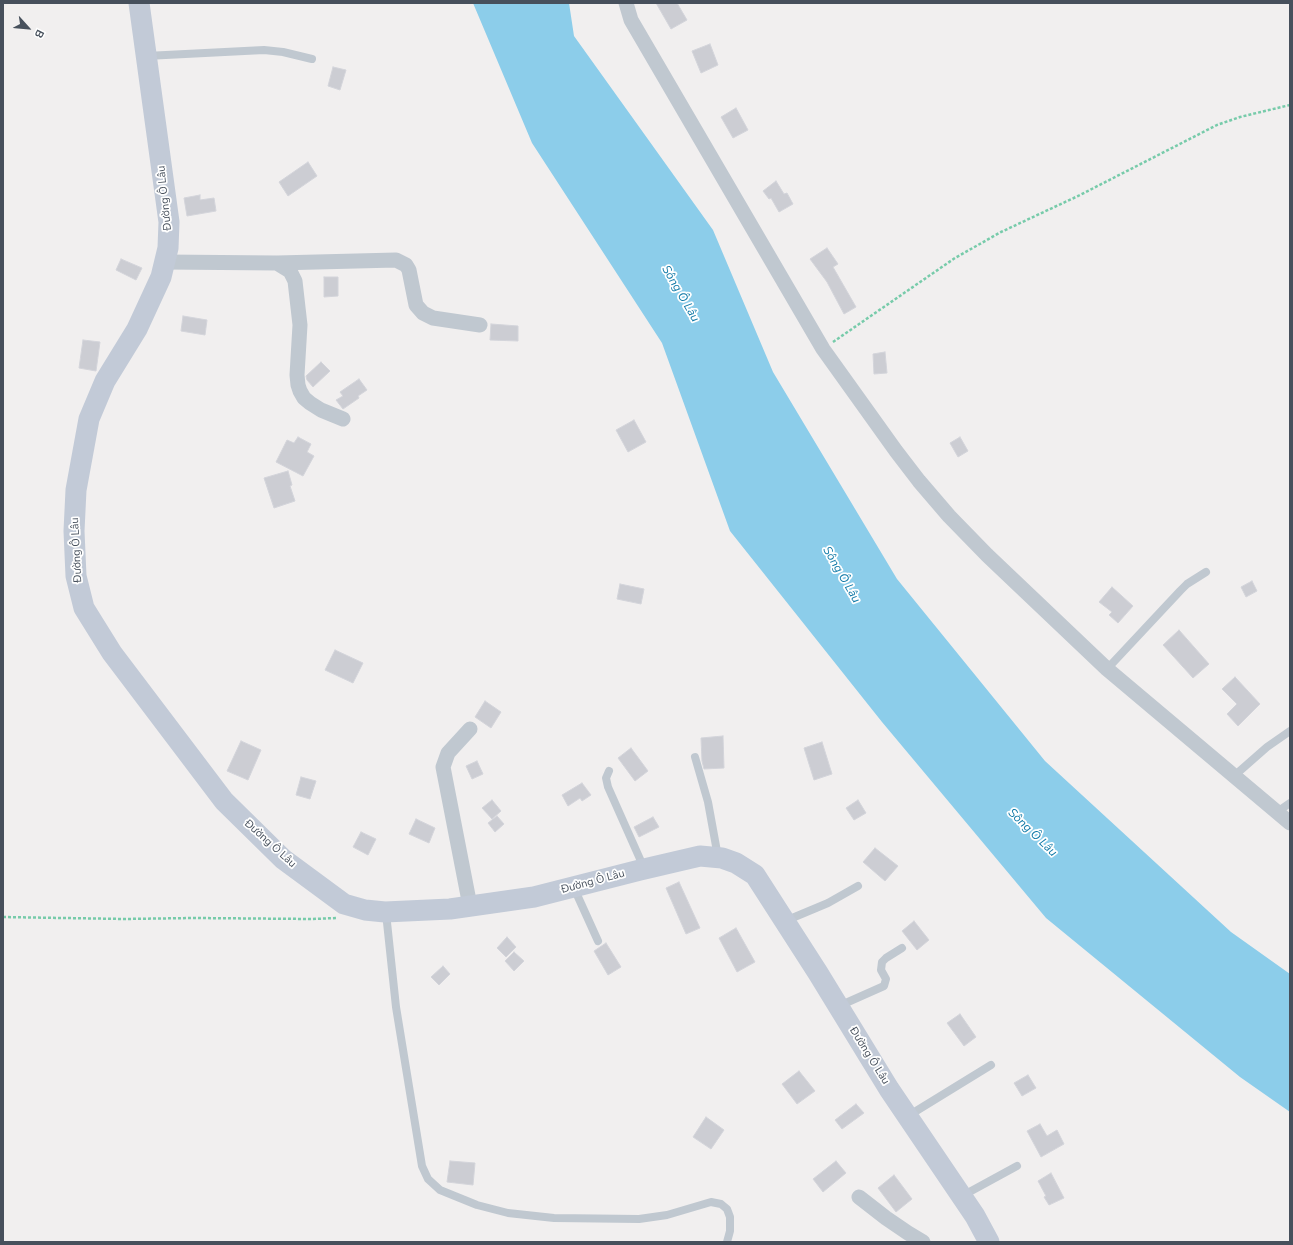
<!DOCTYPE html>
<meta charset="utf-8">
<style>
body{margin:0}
#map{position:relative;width:1293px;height:1245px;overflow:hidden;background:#f1efef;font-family:"Nunito Sans",sans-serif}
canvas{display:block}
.frame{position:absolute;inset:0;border:4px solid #47505c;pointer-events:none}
.north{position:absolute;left:8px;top:8px;width:40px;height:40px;-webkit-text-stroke:3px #fff;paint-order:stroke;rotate:117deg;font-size:11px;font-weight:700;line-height:16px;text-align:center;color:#47505c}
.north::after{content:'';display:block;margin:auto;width:14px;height:18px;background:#47505c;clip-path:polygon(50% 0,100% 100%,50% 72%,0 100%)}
</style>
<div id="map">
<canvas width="1293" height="1245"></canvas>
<div class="frame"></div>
<div class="north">B</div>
</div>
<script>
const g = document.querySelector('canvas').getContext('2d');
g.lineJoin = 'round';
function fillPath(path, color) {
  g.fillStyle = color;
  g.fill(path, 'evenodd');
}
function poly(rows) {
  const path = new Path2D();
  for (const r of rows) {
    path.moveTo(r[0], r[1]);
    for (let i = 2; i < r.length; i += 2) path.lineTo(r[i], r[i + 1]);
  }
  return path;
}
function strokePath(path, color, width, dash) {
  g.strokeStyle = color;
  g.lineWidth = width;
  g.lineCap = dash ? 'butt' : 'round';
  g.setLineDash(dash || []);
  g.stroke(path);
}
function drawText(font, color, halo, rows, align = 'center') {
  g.font = font + ' "Nunito Sans",sans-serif';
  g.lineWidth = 3.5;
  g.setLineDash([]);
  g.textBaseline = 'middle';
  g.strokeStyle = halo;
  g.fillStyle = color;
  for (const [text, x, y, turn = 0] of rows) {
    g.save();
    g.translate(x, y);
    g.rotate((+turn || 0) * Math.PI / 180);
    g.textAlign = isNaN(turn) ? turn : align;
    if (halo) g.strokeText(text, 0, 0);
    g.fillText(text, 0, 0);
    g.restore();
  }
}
const water = poly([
 [473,3,569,3,574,36,713,230,773,372,897,579,1045,761,1231,932,1290,974,1290,1112,1240,1077,1046,918,882,722,730,531,662,343,532,143]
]);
const building = poly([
 [656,3,677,3,687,20,671,29,656,3],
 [710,44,718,65,701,73,692,51,710,44],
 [333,67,346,70,340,90,328,86,333,67],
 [736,108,748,130,733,138,721,117,736,108],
 [308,162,317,176,288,196,279,182,308,162],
 [776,181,784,194,787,193,793,204,779,212,771,198,769,199,763,191,776,181],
 [200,195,200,200,214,198,216,211,187,216,184,198,200,195],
 [827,248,838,264,833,267,856,307,844,314,827,282,810,259,827,248],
 [121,259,142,268,136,280,116,270,121,259],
 [324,277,338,277,338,296,324,297,324,277],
 [183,316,207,320,205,335,181,331,183,316],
 [491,324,518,326,518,341,490,340,491,324],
 [83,340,100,342,96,371,79,368,83,340],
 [885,352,887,373,874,374,873,354,885,352],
 [321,362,330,371,313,387,307,380,306,376,321,362],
 [359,379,367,390,358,396,359,398,343,409,336,400,343,396,340,392,359,379],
 [634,420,646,442,628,452,616,430,634,420],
 [298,437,311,444,307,452,314,456,303,476,276,462,287,440,294,443,298,437],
 [960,437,968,451,958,457,950,443,960,437],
 [288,471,292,485,290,486,295,501,274,508,264,478,288,471],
 [1252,581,1257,591,1246,597,1241,587,1252,581],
 [620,584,644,589,641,604,617,599,620,584],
 [1112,587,1133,606,1118,623,1109,615,1112,612,1099,602,1112,587],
 [1179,630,1209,664,1193,678,1163,645,1179,630],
 [335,650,363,663,353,683,325,670,335,650],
 [1235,677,1260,704,1238,726,1227,714,1237,704,1222,689,1235,677],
 [485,701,501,712,491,728,475,717,485,701],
 [723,736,724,768,704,769,702,761,701,738,723,736],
 [241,741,261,750,248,780,227,771,241,741],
 [822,742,832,774,814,780,804,748,822,742],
 [631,748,648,771,635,781,618,758,631,748],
 [477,761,483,774,472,779,466,766,477,761],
 [301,777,316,781,310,799,296,795,301,777],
 [582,783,591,795,582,801,580,798,568,806,562,795,582,783],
 [492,800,501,811,492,819,482,808,492,800],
 [858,800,866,813,854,820,846,808,858,800],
 [497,816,504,824,495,832,488,823,497,816],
 [653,817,659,827,639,837,634,827,653,817],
 [416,819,435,828,429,843,409,834,416,819],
 [361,832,376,839,368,855,353,847,361,832],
 [875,848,898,866,885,881,863,862,875,848],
 [679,882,700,928,686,934,666,888,679,882],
 [914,921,929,940,917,950,902,931,914,921],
 [736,928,755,962,737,972,719,938,736,928],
 [507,937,516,947,506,957,497,948,507,937],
 [606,943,621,967,608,975,594,951,606,943],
 [514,952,524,961,514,971,505,961,514,952],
 [443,966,450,974,439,985,431,977,443,966],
 [960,1014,976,1037,964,1046,947,1023,960,1014],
 [799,1071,815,1091,797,1104,782,1084,799,1071],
 [1028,1075,1036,1088,1022,1096,1014,1083,1028,1075],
 [856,1104,864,1113,842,1129,835,1120,856,1104],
 [706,1117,724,1130,711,1149,693,1137,706,1117],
 [1040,1124,1047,1136,1057,1130,1064,1144,1041,1157,1027,1131,1040,1124],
 [450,1161,475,1163,473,1185,447,1182,450,1161],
 [836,1161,846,1173,823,1192,813,1179,836,1161],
 [1051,1173,1064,1198,1049,1205,1044,1197,1046,1196,1038,1181,1051,1173],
 [894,1175,912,1199,896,1212,878,1188,894,1175]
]);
const path = poly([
 [833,342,955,258,1001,232,1078,196,1217,125,1240,117,1290,105],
 [3,917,124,919,194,918,312,919,336,918]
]);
const lane = poly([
 [146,56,264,50,283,52,312,59],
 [1107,669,1180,591,1187,584,1206,572],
 [695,757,708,802,718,857],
 [609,771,606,778,608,787,644,868],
 [1234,776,1267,747,1290,731],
 [1277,812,1290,803],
 [574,888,598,941],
 [386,913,396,1007,422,1166,428,1179,440,1190,477,1205,508,1213,554,1218,639,1219,667,1215,711,1202,721,1204,727,1209,730,1217,730,1231,727,1242],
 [785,921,828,903,858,886],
 [839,1006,884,986,886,979,881,970,882,962,886,958,902,948],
 [908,1116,991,1065],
 [962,1196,1017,1166]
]);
const street = poly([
 [626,3,631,20,823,349,896,451,919,481,949,516,987,555,1107,669,1290,823],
 [165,262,277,263,396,260,406,265,409,270,416,305,423,313,433,318,480,325],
 [277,263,290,271,295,281,300,325,297,375,298,385,300,391,304,398,310,403,321,410,343,419],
 [470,906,443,767,448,753,470,729],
 [859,1197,886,1218,908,1233,923,1242]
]);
const secondary = poly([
 [139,3,169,222,168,248,161,277,137,329,105,381,89,419,76,490,74,531,76,576,84,608,112,653,224,801,283,859,344,904,365,910,385,912,450,909,534,897,640,870,700,856,722,858,736,863,755,875,818,973,889,1089,975,1216,989,1242]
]);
const streetNames = [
 ["Đường Ô Lâu",165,198,-96],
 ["Đường Ô Lâu",77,550,-93],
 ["Đường Ô Lâu",270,844,42],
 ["Đường Ô Lâu",593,882,-15],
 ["Đường Ô Lâu",869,1056,58]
];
const waterNames = [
 ["Sông Ô Lâu",680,294,60],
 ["Sông Ô Lâu",841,575,60],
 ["Sông Ô Lâu",1032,833,44]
];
fillPath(water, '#8ccdea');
fillPath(building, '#cccdd3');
strokePath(building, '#d3d4da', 1);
strokePath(path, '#77cbaa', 2.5, [3, 2]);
strokePath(lane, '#c0c8d0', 8);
strokePath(street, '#c0c8d0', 15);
strokePath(secondary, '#c2cad7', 21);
drawText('11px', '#47505c', '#fff', streetNames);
drawText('italic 12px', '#0f79a7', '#fff', waterNames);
</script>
